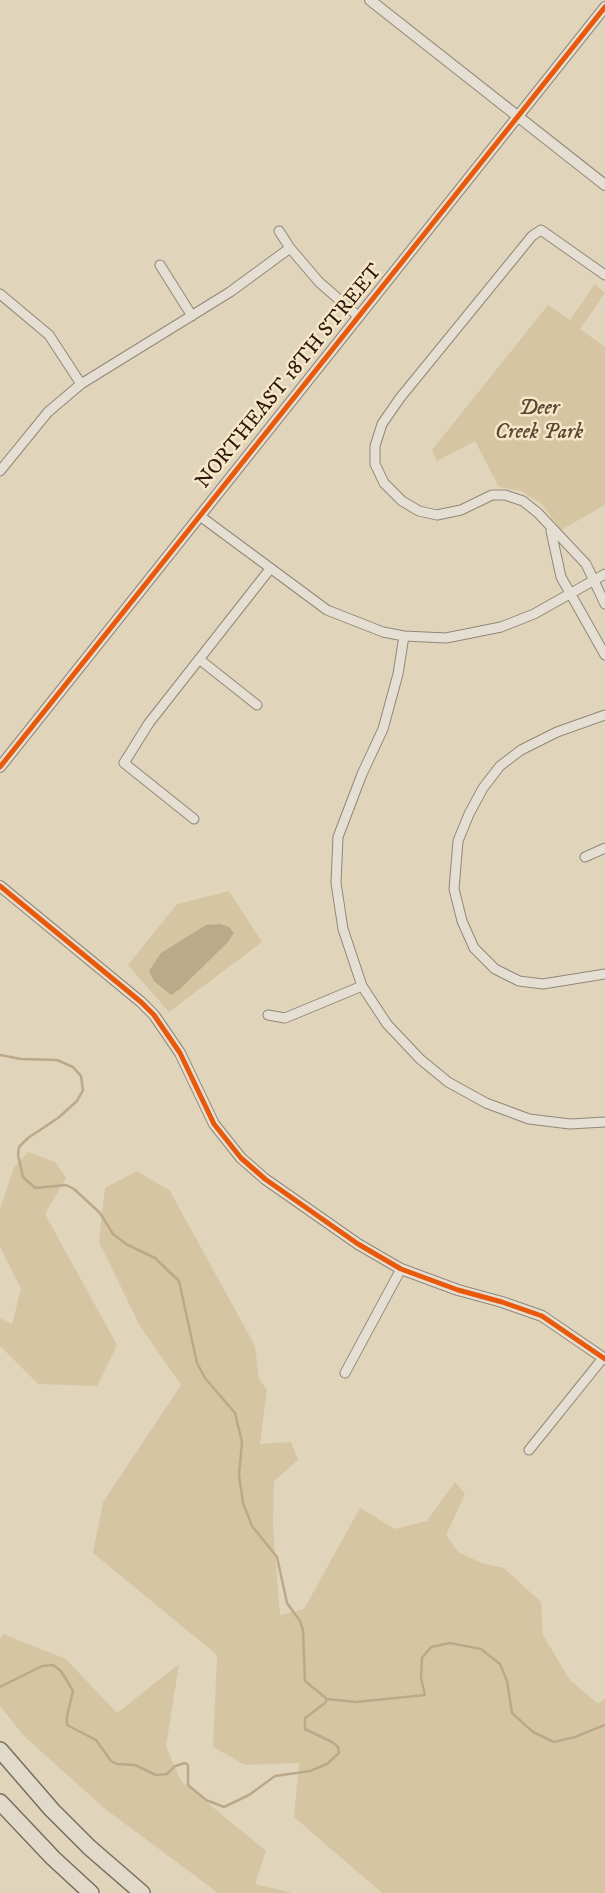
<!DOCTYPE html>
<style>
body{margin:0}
canvas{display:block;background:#e0d4ba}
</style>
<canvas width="605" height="1893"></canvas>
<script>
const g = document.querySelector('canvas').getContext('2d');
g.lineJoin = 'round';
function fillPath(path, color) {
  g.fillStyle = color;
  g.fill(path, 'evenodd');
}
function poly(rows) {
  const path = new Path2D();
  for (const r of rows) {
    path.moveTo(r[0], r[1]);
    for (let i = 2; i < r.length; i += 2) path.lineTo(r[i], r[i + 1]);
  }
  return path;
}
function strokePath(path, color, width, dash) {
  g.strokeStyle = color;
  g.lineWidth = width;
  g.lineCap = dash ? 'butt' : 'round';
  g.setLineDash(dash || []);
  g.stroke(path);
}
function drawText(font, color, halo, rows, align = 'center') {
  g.font = font + ' "IM FELL DW Pica",serif';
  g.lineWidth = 5;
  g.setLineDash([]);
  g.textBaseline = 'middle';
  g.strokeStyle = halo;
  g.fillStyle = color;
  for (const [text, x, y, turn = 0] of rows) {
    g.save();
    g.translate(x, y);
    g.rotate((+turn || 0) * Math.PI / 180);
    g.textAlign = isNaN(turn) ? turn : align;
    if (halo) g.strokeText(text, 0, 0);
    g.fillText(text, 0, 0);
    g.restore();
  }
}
const green = poly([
 [595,284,605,293,580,329,605,347,605,505,561,530,542,504,521,491,499,487,475,441,437,461,432,450,548,305,570,320],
 [229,891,262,942,169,1012,128,965,177,904],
 [28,1152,55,1162,66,1178,45,1214,117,1345,97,1386,38,1384,0,1346,0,1318,12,1324,21,1289,0,1247,0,1209,14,1168],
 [137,1171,170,1191,255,1346,259,1379,267,1390,260,1444,291,1442,298,1460,274,1481,273,1527,280,1615,304,1609,360,1508,395,1529,427,1521,455,1482,465,1494,446,1535,458,1552,482,1563,504,1568,541,1602,543,1635,569,1679,598,1704,605,1698,605,1893,382,1893,294,1817,299,1763,245,1765,213,1747,217,1655,93,1553,103,1502,181,1385,140,1326,99,1242,105,1188],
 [3,1634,66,1659,117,1713,179,1664,166,1747,181,1781,266,1851,255,1884,293,1893,218,1893,104,1808,24,1736,0,1706,0,1639]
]);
const water = poly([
 [220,924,229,927,234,933,228,942,180,989,171,995,154,981,149,971,161,953,206,925]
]);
const stream = poly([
 [0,1055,21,1059,57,1060,73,1067,81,1076,83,1090,77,1101,58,1118,28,1138,19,1147,18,1155,23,1177,35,1188,66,1185,74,1189,100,1213,113,1234,126,1244,155,1258,179,1281,197,1363,205,1378,235,1413,242,1442,239,1475,243,1503,252,1526,277,1557,287,1603,300,1621,303,1630,305,1681,327,1699],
 [0,1687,42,1666,53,1665,61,1671,73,1691,67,1716,67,1725,96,1740,111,1761,117,1764,135,1765,156,1775,167,1774,175,1766,185,1763,188,1765,188,1785,206,1800,224,1807,249,1795,275,1776,310,1771,327,1764,339,1753,338,1747,332,1742,305,1729,305,1718,325,1703,327,1699],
 [327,1699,356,1702,425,1695,421,1678,422,1658,431,1647,450,1643,481,1649,500,1664,507,1681,512,1713,533,1732,554,1742,575,1737,605,1725]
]);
const minor = poly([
 [279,231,290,248,319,282,359,317],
 [160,265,192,316],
 [605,275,541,230,532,236,400,398,382,424,375,446,375,464,384,483,402,501,419,511,437,515,461,510,492,495,505,495,523,501,538,513,586,564,605,604],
 [0,294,49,335,81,384],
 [0,471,48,412,81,384,230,292,290,248],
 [200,516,327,610,383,632,404,636,446,638,501,627,534,614,605,574],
 [551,531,561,577,605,655],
 [404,636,398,674,383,729,362,774,338,837,336,883,343,929,362,986,387,1024,420,1059,448,1082,486,1103,529,1119,570,1124,605,1122],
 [199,659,257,705],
 [605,715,557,732,521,750,500,766,483,788,469,814,458,841,454,889,462,921,474,948,495,969,519,981,543,984,605,974],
 [194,819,124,763,149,723,270,569],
 [585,857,605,848],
 [268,1015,285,1018,362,986],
 [345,1373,401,1269],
 [529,1450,603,1358]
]);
const tertiary = poly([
 [370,0,605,185],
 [0,767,605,7],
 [0,886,141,1002,154,1015,180,1053,214,1124,241,1158,265,1179,358,1244,401,1269,458,1290,502,1302,542,1316,605,1359]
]);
const motorway = poly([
 [0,1750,52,1810,89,1847,142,1893],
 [0,1802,53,1858,91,1893]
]);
const cycleway = poly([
 [0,767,605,7],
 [0,886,141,1002,154,1015,180,1053,214,1124,241,1158,265,1179,358,1244,401,1269,458,1290,502,1302,542,1316,605,1359]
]);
const streetNames = [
 ["NORTHEAST 18TH STREET",290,377,-51]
];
const parkNames = [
 ["Deer",539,410],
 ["Creek Park",539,434]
];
fillPath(green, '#d6c5a3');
fillPath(water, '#bca98a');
strokePath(stream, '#bca98a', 2.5);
strokePath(minor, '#918777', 11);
strokePath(tertiary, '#918777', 12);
strokePath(motorway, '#786e60', 18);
strokePath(minor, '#e5dfd3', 9);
strokePath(tertiary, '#e5dfd3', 10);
strokePath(motorway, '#e1dacb', 15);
strokePath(cycleway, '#e8590c', 5);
drawText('21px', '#2e160b', '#f5e7c8', streetNames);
drawText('italic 21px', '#5e4733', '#f5e7c8', parkNames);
</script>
